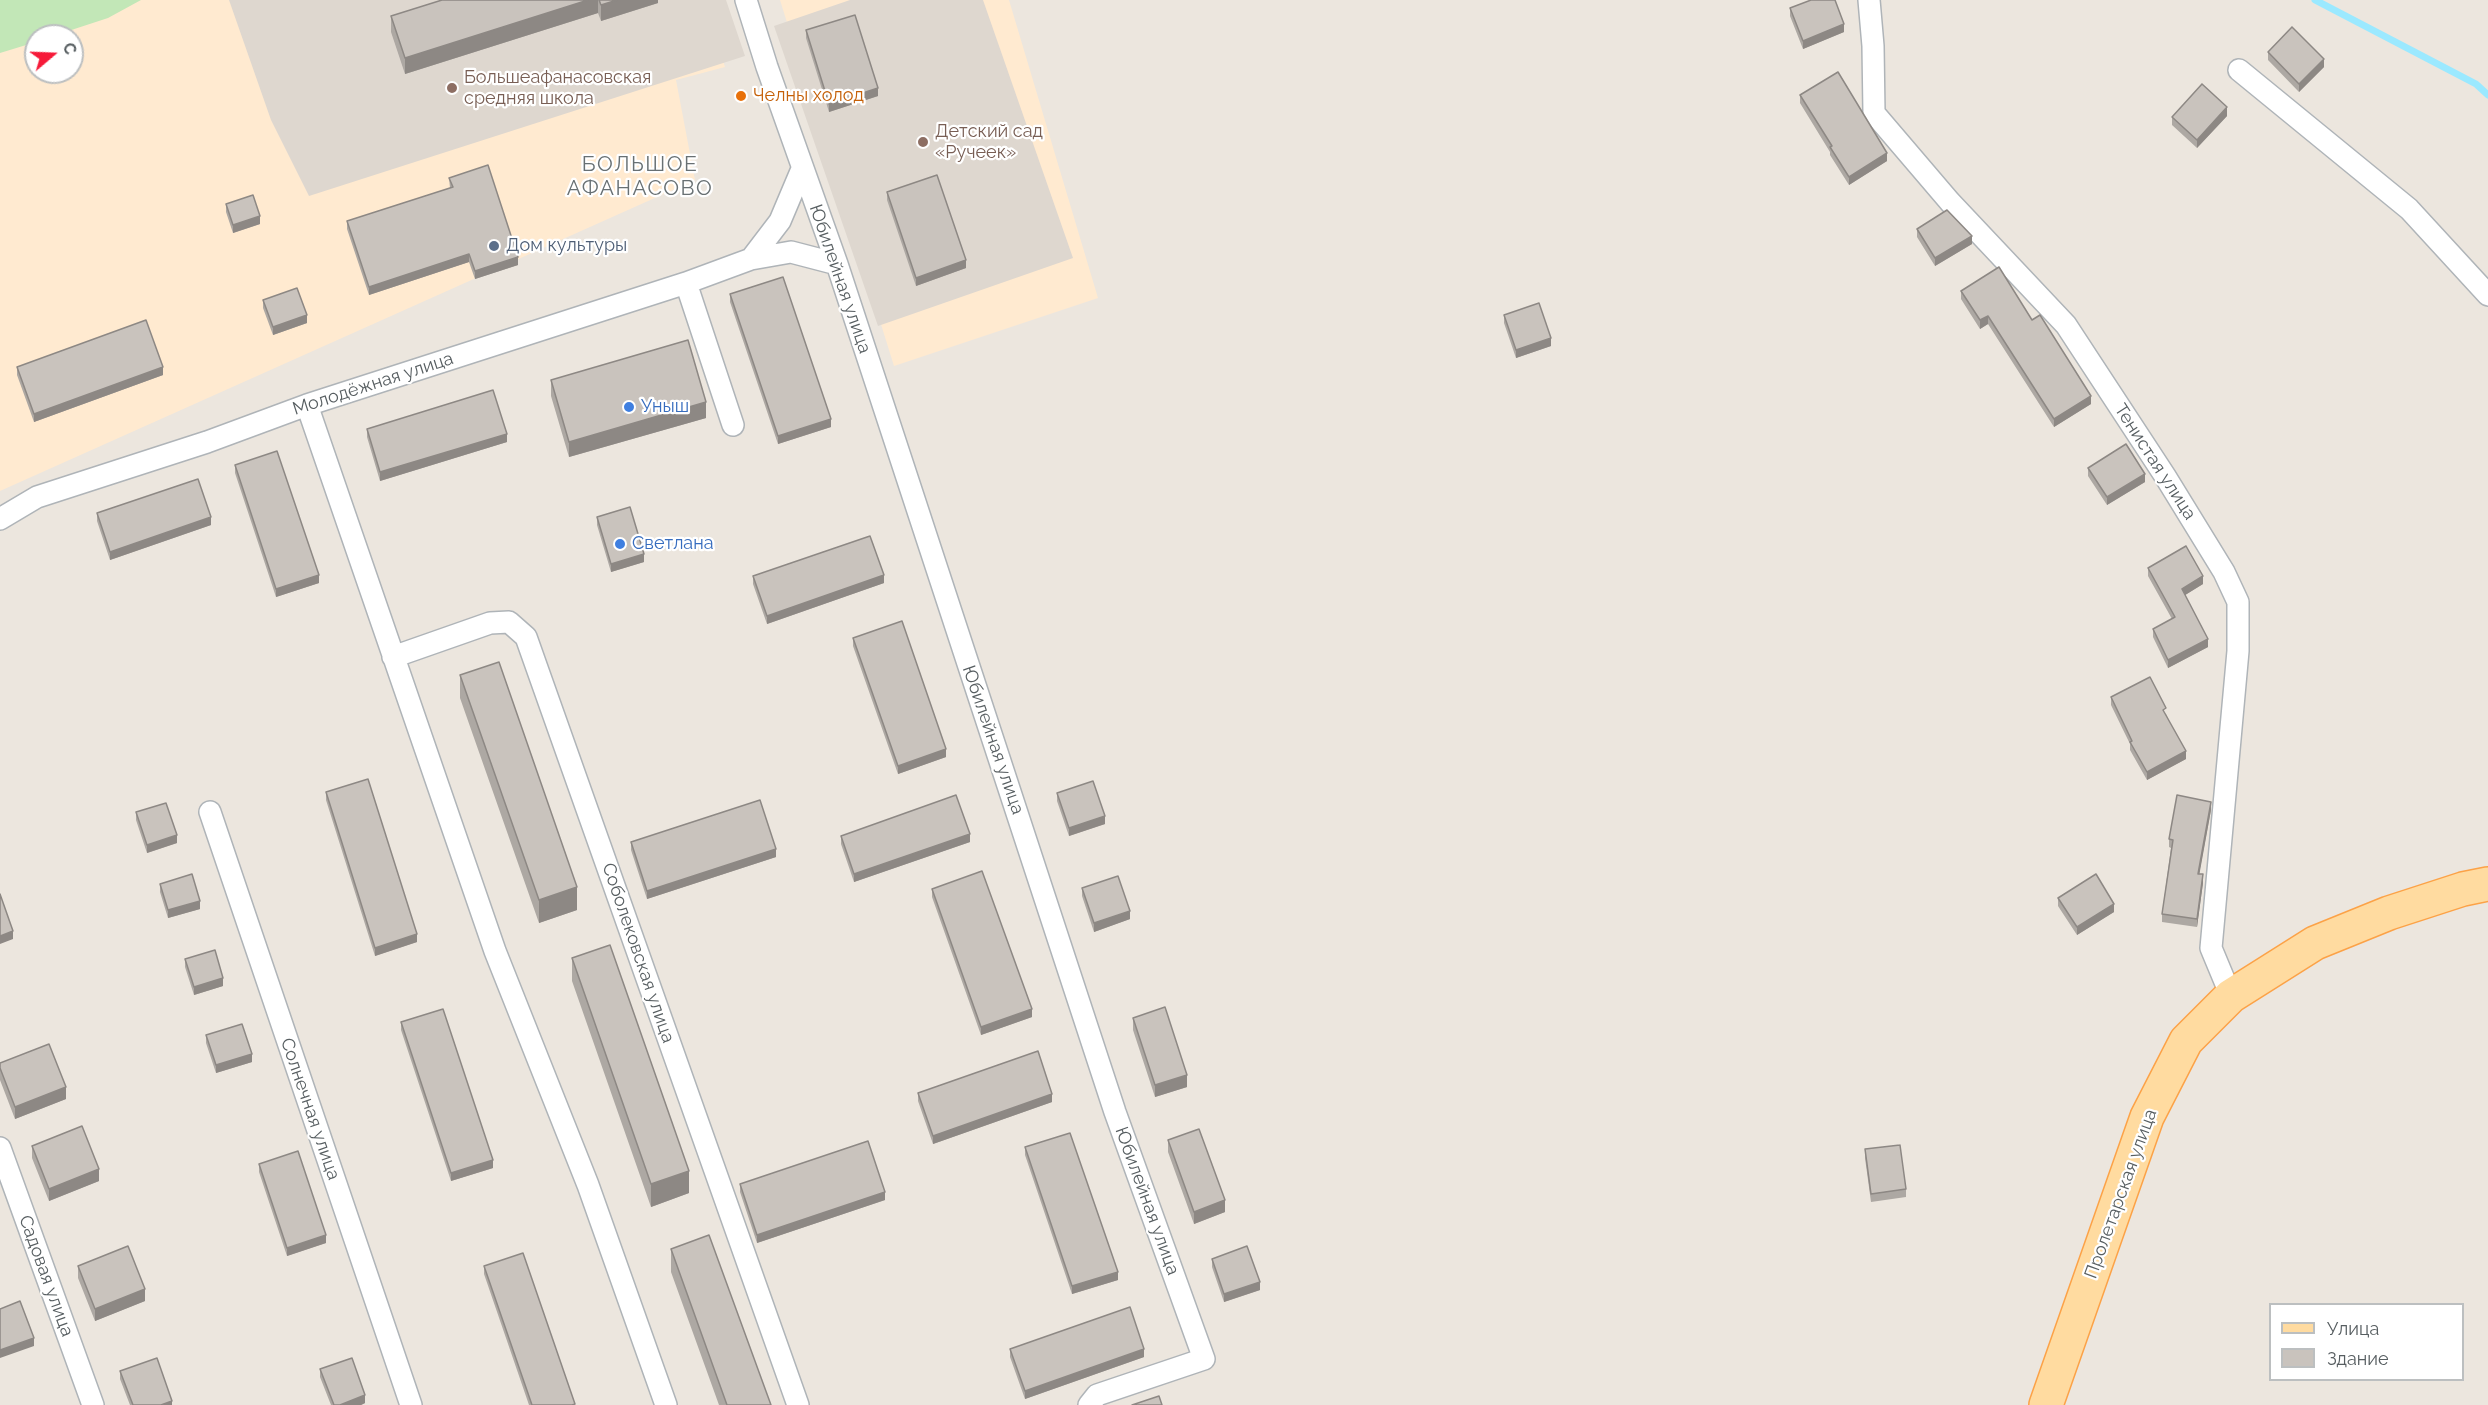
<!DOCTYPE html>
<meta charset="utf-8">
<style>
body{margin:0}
#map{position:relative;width:2488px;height:1405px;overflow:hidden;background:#ece6de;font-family:Raleway,sans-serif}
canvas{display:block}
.legend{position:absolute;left:2269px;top:1303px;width:195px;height:78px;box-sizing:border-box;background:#fff;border:2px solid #bcbfc0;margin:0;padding:8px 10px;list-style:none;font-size:18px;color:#575e61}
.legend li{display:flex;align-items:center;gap:12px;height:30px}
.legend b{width:30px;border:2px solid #bcbfc0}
.north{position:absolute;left:24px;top:24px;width:60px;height:60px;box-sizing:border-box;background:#fff;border:2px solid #bcbfc0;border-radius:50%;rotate:71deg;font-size:16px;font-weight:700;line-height:24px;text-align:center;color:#575e61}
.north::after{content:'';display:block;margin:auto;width:21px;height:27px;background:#f61a39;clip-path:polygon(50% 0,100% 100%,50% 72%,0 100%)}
</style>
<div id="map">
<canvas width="2488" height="1405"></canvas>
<ul class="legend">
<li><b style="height:8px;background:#ffdba0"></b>Улица</li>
<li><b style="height:16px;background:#c9c3bd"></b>Здание</li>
</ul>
<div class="north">С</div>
</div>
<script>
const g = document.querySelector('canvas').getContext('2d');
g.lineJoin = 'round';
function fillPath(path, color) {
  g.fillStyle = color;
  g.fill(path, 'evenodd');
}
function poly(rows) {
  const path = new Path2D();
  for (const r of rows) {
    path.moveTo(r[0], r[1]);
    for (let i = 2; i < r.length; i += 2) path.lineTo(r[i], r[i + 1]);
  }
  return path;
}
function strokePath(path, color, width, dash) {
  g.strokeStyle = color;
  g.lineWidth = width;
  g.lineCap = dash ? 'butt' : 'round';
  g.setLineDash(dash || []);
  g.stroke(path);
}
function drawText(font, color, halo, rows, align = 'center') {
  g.font = font + ' Raleway,sans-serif';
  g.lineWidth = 4.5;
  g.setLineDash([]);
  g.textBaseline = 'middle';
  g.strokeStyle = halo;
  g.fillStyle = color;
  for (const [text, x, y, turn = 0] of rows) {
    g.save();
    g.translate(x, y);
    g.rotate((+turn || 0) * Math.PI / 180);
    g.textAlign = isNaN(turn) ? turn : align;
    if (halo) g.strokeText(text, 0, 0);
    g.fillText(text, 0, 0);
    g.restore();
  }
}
const commercial = poly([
 [0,0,703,0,725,67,676,80,695,180,0,491],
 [36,36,72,36,72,72,36,72],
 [780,0,1009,0,1098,298,894,366]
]);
const education = poly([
 [229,0,726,0,745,56,309,196,271,120],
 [850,0,983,0,1073,258,878,326,774,26]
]);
const green = poly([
 [0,0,141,0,108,18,53,36,36,36,36,42,0,53]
]);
const stream = poly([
 [2315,0,2476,84,2488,95]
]);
const street = poly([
 [746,0,767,67,837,264,1115,1112,1204,1359,1097,1395,1089,1405],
 [1869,0,1873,46,1874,113,1950,202,2066,325,2165,476,2224,572,2238,602,2238,651,2211,948,2231,996],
 [2239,70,2409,209,2488,295],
 [751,259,791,252,837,264],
 [686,283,733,425],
 [307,405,495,951,588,1185,666,1405],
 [0,519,37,497,207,442,307,405,686,283,751,259,780,221,802,169],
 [393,657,490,623,509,622,526,637,798,1405],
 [210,812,411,1405],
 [0,1148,93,1405]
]);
const primary = poly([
 [2046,1405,2147,1117,2186,1041,2231,996,2315,943,2389,913,2463,889,2488,884]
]);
const wall = poly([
 [442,0,658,0,658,3,601,21,598,13,405,74,391,32,391,16],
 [1790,8,1844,32,1803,49,1790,16],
 [806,30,878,96,829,112,806,38],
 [2268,52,2324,67,2299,92,2268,60],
 [1800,95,1887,161,1849,185,1830,155,1830,152,1800,103],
 [2227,116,2197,148,2172,125,2172,117],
 [449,178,518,265,475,279,469,262,369,295,347,229,347,221,450,188],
 [887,192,966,268,916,286,887,200],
 [226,204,260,224,233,233,226,212],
 [1917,229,1972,244,1935,266,1917,237],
 [1961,291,2032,320,2091,404,2054,427,1988,324,1980,329,1961,299],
 [730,294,831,427,778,444,730,302],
 [263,300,307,323,273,335,263,308],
 [1504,315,1551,346,1516,358,1504,323],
 [17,367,163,375,34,422,17,375],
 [551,380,706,418,569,457,551,396],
 [367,429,507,442,380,481,367,437],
 [235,465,319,583,276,597,235,473],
 [2088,468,2145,482,2107,505,2088,476],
 [97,513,211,525,110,560,97,521],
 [597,517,644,562,611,572,597,525],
 [2148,568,2203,584,2185,595,2208,647,2168,668,2153,637,2153,629,2172,619,2148,576],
 [753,576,884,583,767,624,753,584],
 [853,638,946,757,898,774,853,646],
 [460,675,577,910,539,923,460,698],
 [2111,697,2166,714,2186,759,2147,780,2130,750,2130,744,2111,705],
 [326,792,417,942,375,956,326,800],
 [1057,793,1105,824,1069,836,1057,801],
 [2211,810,2199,874,2203,883,2197,927,2162,922,2162,914,2171,848,2169,847,2169,839],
 [136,812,177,843,147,853,136,820],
 [841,836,970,842,854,882,841,844],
 [631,842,776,857,647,899,631,850],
 [160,884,200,909,168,918,160,892],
 [1082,888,1130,919,1094,932,1082,896],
 [932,889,1032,1017,981,1035,932,897],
 [2058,898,2114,912,2077,935,2058,906],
 [572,958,689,1193,651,1207,572,981],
 [185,959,223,986,194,995,185,967],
 [1133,1018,1187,1087,1155,1097,1133,1030],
 [401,1022,493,1168,451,1181,401,1030],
 [206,1035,252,1062,216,1073,206,1043],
 [0,1063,66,1099,15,1119,0,1080],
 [918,1093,1052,1102,933,1144,918,1101],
 [1168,1140,1225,1212,1194,1224,1168,1152],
 [32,1146,99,1181,49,1201,32,1158],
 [1025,1147,1118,1280,1072,1294,1025,1155],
 [1865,1149,1906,1189,1906,1197,1871,1202,1865,1158],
 [259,1164,326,1243,287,1256,259,1172],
 [740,1184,885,1200,757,1243,740,1192],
 [671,1249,771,1405,719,1405,671,1272],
 [1212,1259,1260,1290,1224,1302,1212,1267],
 [78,1266,145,1301,95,1321,78,1278],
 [484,1266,575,1405,529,1405,484,1274],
 [1010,1349,1144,1357,1025,1399,1010,1357],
 [320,1369,365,1403,361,1405,331,1405,320,1377],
 [120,1371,172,1405,130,1405,120,1379]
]);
const shadedWall = poly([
 [588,0,598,0,598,13,405,74,405,58],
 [617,0,658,0,658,3,601,21,601,5],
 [1844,24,1844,32,1803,49,1803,41],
 [2324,59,2324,67,2299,92,2299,84],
 [878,88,878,96,829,112,829,104],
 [2227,107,2227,116,2197,148,2197,140],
 [1887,153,1887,161,1849,185,1849,177],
 [260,216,260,224,233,233,233,225],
 [1972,236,1972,244,1935,266,1935,258],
 [469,254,469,262,369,295,369,287],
 [518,257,518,265,475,279,475,271],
 [966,260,966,268,916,286,916,278],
 [307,315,307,323,273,335,273,327],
 [1988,316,1988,324,1980,329,1980,320],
 [1551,338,1551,346,1516,358,1516,350],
 [163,367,163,375,34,422,34,414],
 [2091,396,2091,404,2054,427,2054,419],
 [706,402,706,418,569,457,569,442],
 [831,419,831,427,778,444,778,436],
 [507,434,507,442,380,481,380,472],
 [2145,474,2145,482,2107,505,2107,497],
 [211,517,211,525,110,560,110,552],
 [644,554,644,562,611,572,611,564],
 [319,575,319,583,276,597,276,589],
 [884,575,884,583,767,624,767,616],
 [2203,576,2203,584,2182,597,2182,589],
 [2208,639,2208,647,2168,668,2168,660],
 [946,749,946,757,898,774,898,766],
 [2186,751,2186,759,2147,780,2147,772],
 [2211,802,2211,810,2198,882,2198,874],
 [1105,816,1105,824,1069,836,1069,828],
 [970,834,970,842,854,882,854,874],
 [177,835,177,843,147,853,147,845],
 [776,849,776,857,647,899,647,891],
 [2203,874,2203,883,2197,927,2197,919],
 [577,887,577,910,539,923,539,900],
 [200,901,200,909,168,918,168,910],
 [2114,904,2114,912,2077,935,2077,927],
 [1130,911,1130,919,1094,932,1094,923],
 [13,931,13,939,0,944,0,936],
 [417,934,417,942,375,956,375,948],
 [223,978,223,986,194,995,194,987],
 [1032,1009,1032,1017,981,1035,981,1027],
 [252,1054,252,1062,216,1073,216,1065],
 [1187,1075,1187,1087,1155,1097,1155,1085],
 [66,1087,66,1099,15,1119,15,1107],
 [1052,1094,1052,1102,933,1144,933,1136],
 [493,1160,493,1168,451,1181,451,1173],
 [99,1169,99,1181,49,1201,49,1189],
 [689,1171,689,1193,651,1207,651,1184],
 [885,1192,885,1200,757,1243,757,1235],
 [1225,1200,1225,1212,1194,1224,1194,1212],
 [326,1235,326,1243,287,1256,287,1248],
 [1118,1272,1118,1280,1072,1294,1072,1286],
 [1260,1282,1260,1290,1224,1302,1224,1294],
 [145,1289,145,1301,95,1321,95,1309],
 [34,1338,34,1346,0,1358,0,1350],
 [1144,1349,1144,1357,1025,1399,1025,1391],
 [365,1395,365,1403,361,1405,340,1405],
 [172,1401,172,1405,161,1405]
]);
const building = poly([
 [442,0,588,0,405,58,391,16,442,0],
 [599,0,617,0,601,5,599,0],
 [1811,0,1835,0,1844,24,1803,41,1790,8,1811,0],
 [855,15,878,88,829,104,806,30,855,15],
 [2292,27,2324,59,2299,84,2268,52,2292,27],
 [1838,72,1887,153,1849,177,1830,147,1832,146,1800,95,1838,72],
 [2202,84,2227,107,2197,140,2172,117,2202,84],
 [488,165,518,257,475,271,469,254,369,287,347,221,453,187,449,178,488,165],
 [937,175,966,260,916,278,887,192,937,175],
 [253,195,260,216,233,225,226,204,253,195],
 [1947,210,1972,236,1935,258,1917,229,1947,210],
 [1999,267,2032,320,2040,315,2091,396,2054,419,1988,316,1980,320,1961,291,1999,267],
 [783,277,831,419,778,436,730,294,783,277],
 [297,288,307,315,273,327,263,300,297,288],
 [1539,303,1551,338,1516,350,1504,315,1539,303],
 [146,320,163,367,34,414,17,367,146,320],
 [688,340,706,402,569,442,551,380,688,340],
 [493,390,507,434,380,472,367,429,493,390],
 [2126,444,2145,474,2107,497,2088,468,2126,444],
 [277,451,319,575,276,589,235,465,277,451],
 [198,479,211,517,110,552,97,513,198,479],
 [630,507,644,554,611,564,597,517,630,507],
 [870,536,884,575,767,616,753,576,870,536],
 [2186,546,2203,576,2182,589,2208,639,2168,660,2153,629,2175,617,2148,568,2186,546],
 [902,621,946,749,898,766,853,638,902,621],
 [499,662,577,887,539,900,460,675,499,662],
 [2150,677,2166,708,2163,710,2186,751,2147,772,2130,742,2132,741,2111,697,2150,677],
 [368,779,417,934,375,948,326,792,368,779],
 [1093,781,1105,816,1069,828,1057,793,1093,781],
 [956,795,970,834,854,874,841,836,956,795],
 [2177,795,2211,802,2198,874,2203,874,2197,919,2162,914,2173,840,2169,839,2177,795],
 [760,800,776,849,647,891,631,842,760,800],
 [166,803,177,835,147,845,136,812,166,803],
 [982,871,1032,1009,981,1027,932,889,982,871],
 [192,874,200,901,168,910,160,884,192,874],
 [2096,874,2114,904,2077,927,2058,898,2096,874],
 [1118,876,1130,911,1094,923,1082,888,1118,876],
 [0,894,13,931,0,936,0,894],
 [610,945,689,1171,651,1184,572,958,610,945],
 [215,950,223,978,194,987,185,959,215,950],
 [1165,1007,1187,1075,1155,1085,1133,1018,1165,1007],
 [443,1009,493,1160,451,1173,401,1022,443,1009],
 [242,1024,252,1054,216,1065,206,1035,242,1024],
 [49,1044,66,1087,15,1107,0,1068,0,1063,49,1044],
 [1038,1051,1052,1094,933,1136,918,1093,1038,1051],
 [82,1126,99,1169,49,1189,32,1146,82,1126],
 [1199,1129,1225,1200,1194,1212,1168,1140,1199,1129],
 [1070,1133,1118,1272,1072,1286,1025,1147,1070,1133],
 [868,1141,885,1192,757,1235,740,1184,868,1141],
 [1900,1145,1906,1189,1871,1194,1865,1149,1900,1145],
 [298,1151,326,1235,287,1248,259,1164,298,1151],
 [709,1235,771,1405,727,1405,671,1249,709,1235],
 [128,1246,145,1289,95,1309,78,1266,128,1246],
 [1247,1246,1260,1282,1224,1294,1212,1259,1247,1246],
 [523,1253,575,1404,572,1405,532,1405,484,1266,523,1253],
 [20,1301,34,1338,0,1350,0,1309,20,1301],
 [1130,1307,1144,1349,1025,1391,1010,1349,1130,1307],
 [157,1358,172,1401,161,1405,133,1405,120,1371,157,1358],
 [352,1358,365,1395,340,1405,334,1405,320,1369,352,1358],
 [1159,1396,1162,1405,1132,1405,1159,1396]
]);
const markers = [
 [452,88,6,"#8d6e63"],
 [741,96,6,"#e8710a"],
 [923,142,6,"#8d6e63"],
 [494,246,6,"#5c6f8a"],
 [629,407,6,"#3f7fe0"],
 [620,544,6,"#3f7fe0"]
];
const educationNames = [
 ["Большеафанасовская",464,78],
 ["средняя школа",464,99],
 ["Детский сад",935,132],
 ["«Ручеек»",935,153]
];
const foodNames = [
 ["Челны холод",753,96]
];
const serviceNames = [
 ["Дом культуры",506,246]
];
const streetNames = [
 ["Юбилейная улица",840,279,71],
 ["Молодёжная улица",373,384,-18],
 ["Тенистая улица",2155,462,57],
 ["Юбилейная улица",993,740,71],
 ["Соболековская улица",638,953,71],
 ["Солнечная улица",310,1109,71],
 ["Пролетарская улица",2121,1194,-70],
 ["Юбилейная улица",1147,1201,70],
 ["Садовая улица",46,1276,70]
];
const shopNames = [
 ["Уныш",641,407],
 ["Светлана",632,544]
];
const quarterNames = [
 ["БОЛЬШОЕ",640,165],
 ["АФАНАСОВО",640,189]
];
fillPath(commercial, '#ffead0');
fillPath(education, '#ded7cf');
fillPath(green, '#c2e7b7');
strokePath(stream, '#9be9ff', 7);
strokePath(street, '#afb4b8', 24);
strokePath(primary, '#fca247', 36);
strokePath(street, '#fff', 21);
strokePath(primary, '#ffdba0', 33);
fillPath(wall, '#ada8a3');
fillPath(shadedWall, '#8d8884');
fillPath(building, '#c9c3bd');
strokePath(building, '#8d8884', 1.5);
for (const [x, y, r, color] of markers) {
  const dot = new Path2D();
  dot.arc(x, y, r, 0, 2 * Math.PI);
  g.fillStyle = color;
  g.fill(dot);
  strokePath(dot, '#fff', 2);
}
drawText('18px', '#785e54', '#fff', educationNames, 'left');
drawText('18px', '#c56008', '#fff', foodNames, 'left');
drawText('18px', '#4e5e75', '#fff', serviceNames, 'left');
drawText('18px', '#575e61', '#fff', streetNames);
drawText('18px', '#366cbe', '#fff', shopNames, 'left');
g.letterSpacing = '1.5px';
drawText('21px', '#687073', '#fff', quarterNames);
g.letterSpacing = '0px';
</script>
